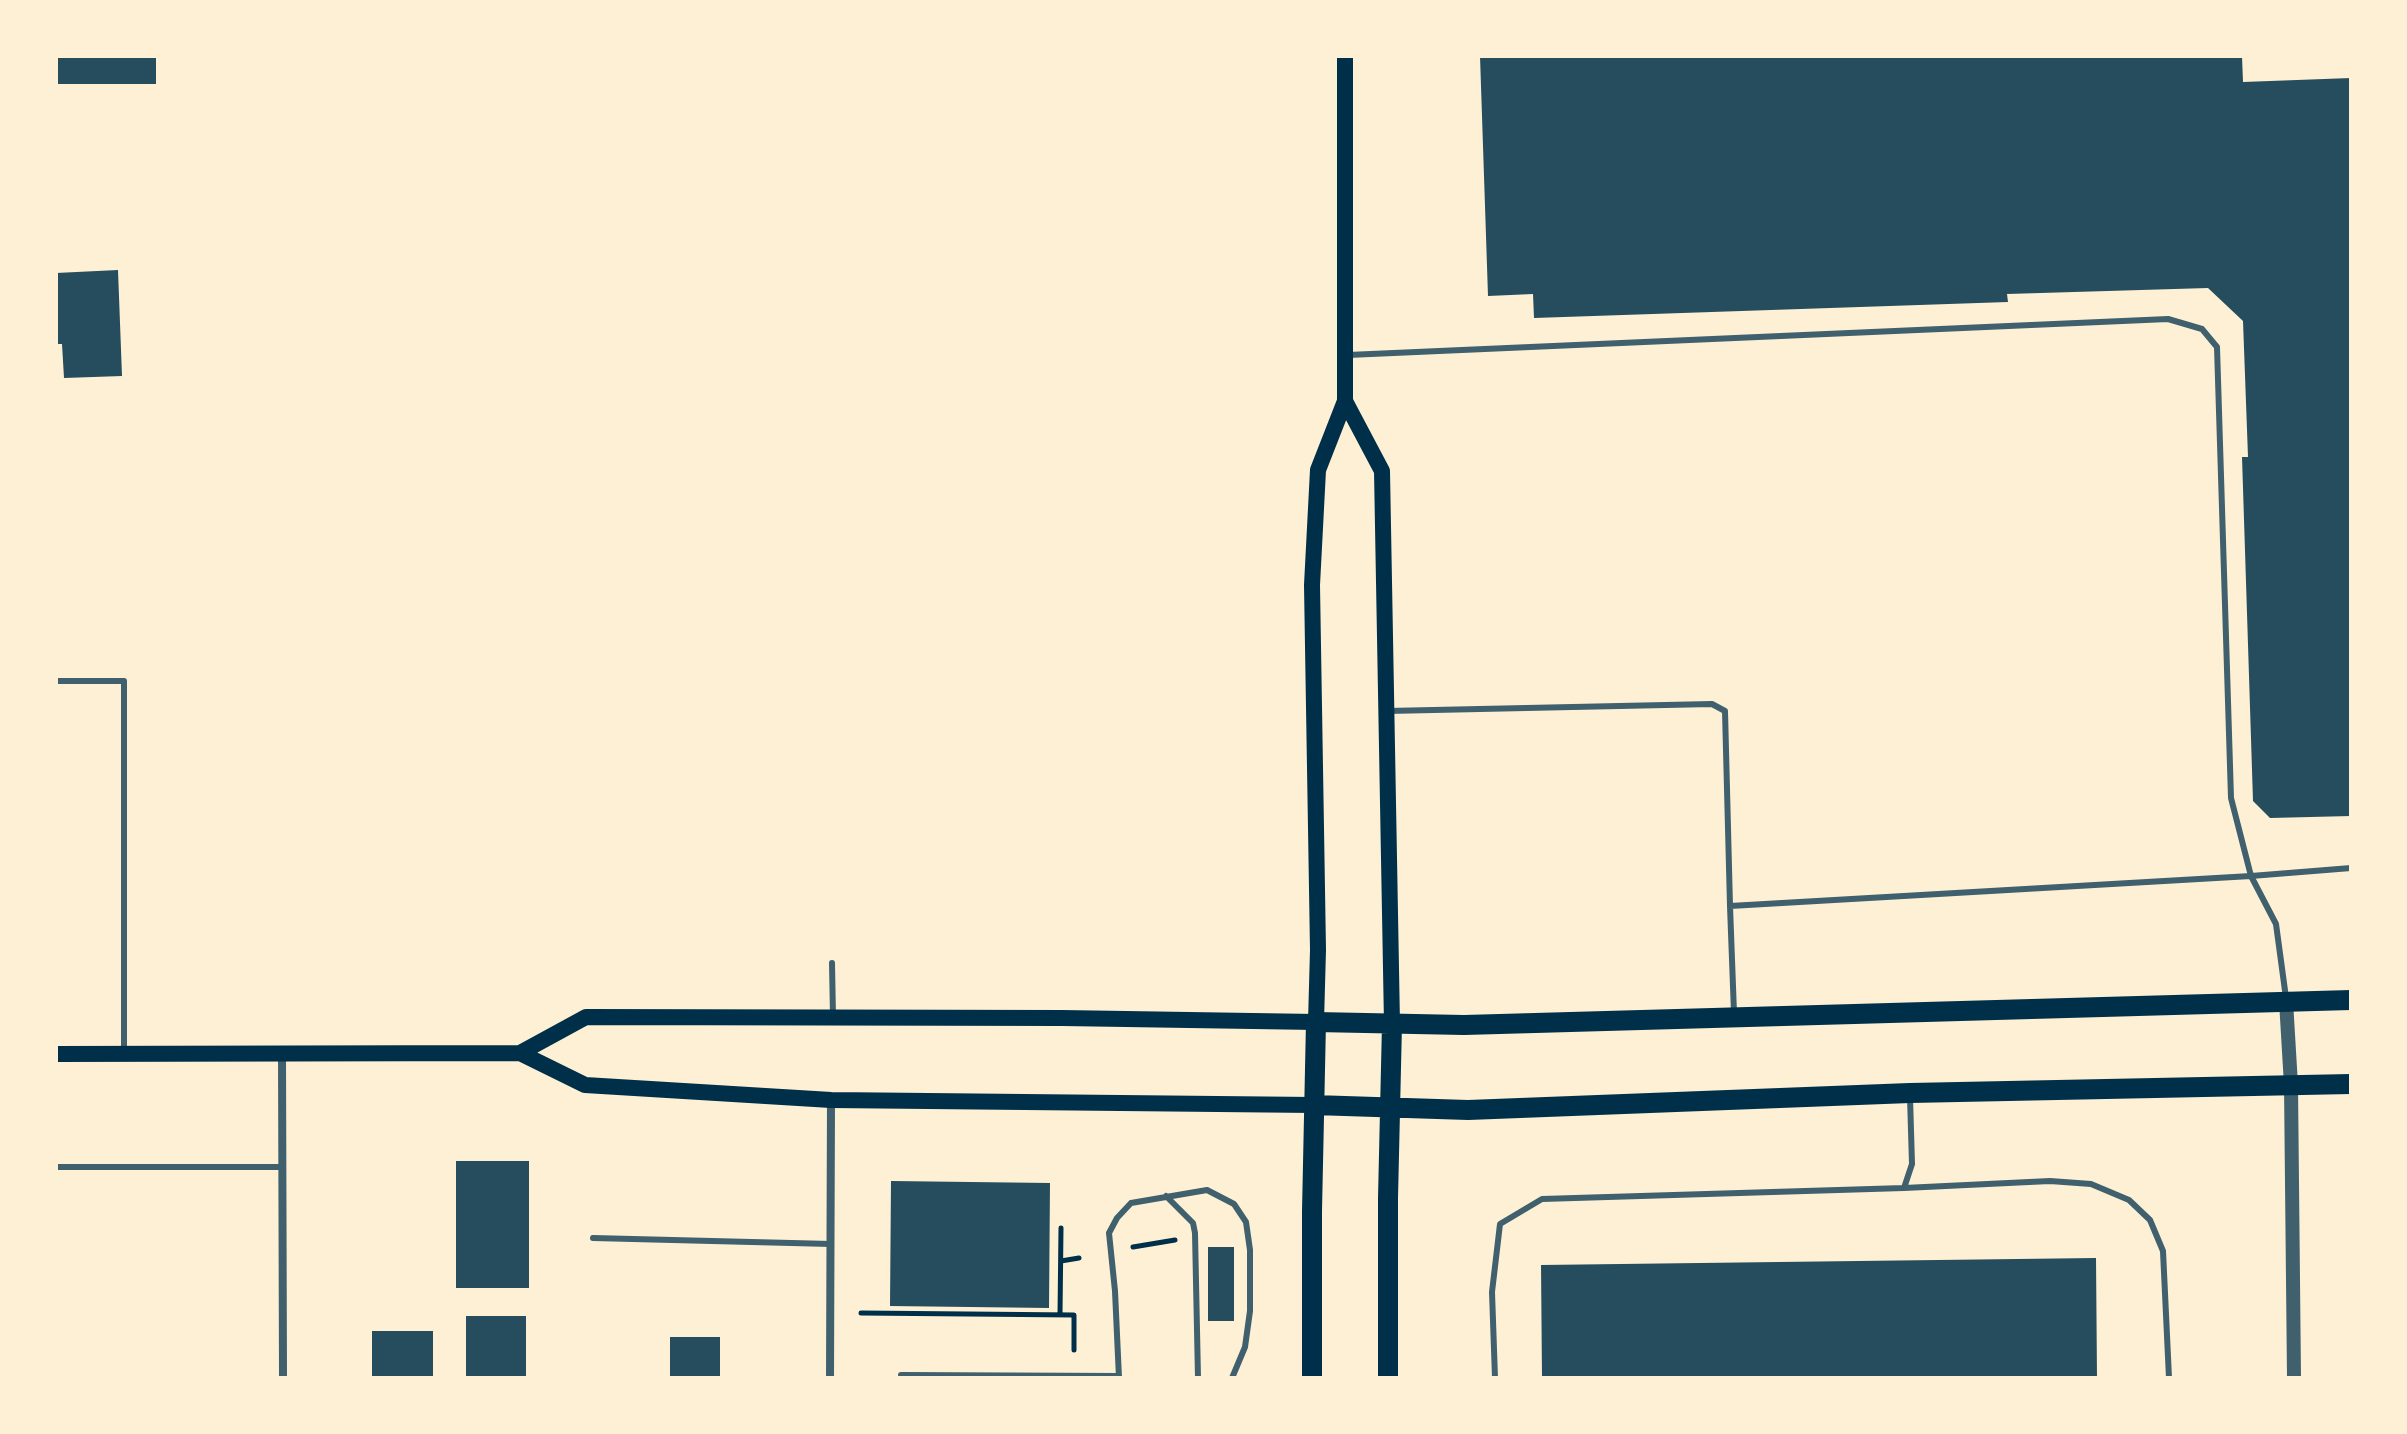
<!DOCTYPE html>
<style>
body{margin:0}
#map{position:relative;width:2407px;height:1434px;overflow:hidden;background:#fdf0d5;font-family:"Public Sans",sans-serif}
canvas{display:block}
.frame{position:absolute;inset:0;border:58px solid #fdf0d5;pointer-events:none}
</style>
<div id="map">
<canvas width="2407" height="1434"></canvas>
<div class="frame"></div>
</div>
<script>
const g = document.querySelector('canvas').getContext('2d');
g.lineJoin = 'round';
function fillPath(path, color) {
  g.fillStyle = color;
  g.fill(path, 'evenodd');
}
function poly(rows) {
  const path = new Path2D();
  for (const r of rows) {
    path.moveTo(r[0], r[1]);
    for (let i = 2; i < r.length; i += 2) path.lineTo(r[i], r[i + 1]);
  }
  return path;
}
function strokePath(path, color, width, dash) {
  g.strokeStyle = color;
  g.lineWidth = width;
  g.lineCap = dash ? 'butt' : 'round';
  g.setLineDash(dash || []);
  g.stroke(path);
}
const building = poly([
 [56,56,156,56,156,84,56,84],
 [1480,56,2242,56,2243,82,2351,78,2351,816,2270,818,2253,801,2242,457,2248,457,2243,321,2208,288,2007,294,2008,302,1534,318,1533,294,1488,296],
 [118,270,122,376,64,378,62,344,56,344,56,273],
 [456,1161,529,1161,529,1288,456,1288],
 [891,1181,1050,1183,1049,1308,890,1306],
 [1208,1247,1234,1247,1234,1321,1208,1321],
 [2096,1258,2097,1378,1542,1378,1541,1265],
 [466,1316,526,1316,526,1378,466,1378],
 [372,1331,433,1331,433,1378,372,1378],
 [670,1337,720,1337,720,1378,670,1378]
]);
const path = poly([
 [1133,1247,1175,1240],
 [1061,1261,1079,1258],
 [861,1313,1074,1315,1074,1350],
 [1060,1315,1061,1228]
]);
const service = poly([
 [1348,355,2168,319,2202,329,2217,347,2231,798,2251,876,1730,906,1734,1013],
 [56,681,124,681,124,1052],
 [1387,711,1712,704,1725,711,1730,906],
 [832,963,833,1017],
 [2286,998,2276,924,2251,876,2351,868],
 [56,1167,283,1167],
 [1904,1188,2050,1181,2091,1184,2129,1200,2150,1220,2163,1251,2169,1378],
 [1166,1196,1193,1223,1195,1233,1198,1378],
 [593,1238,831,1244],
 [901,1375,1119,1376],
 [1119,1378,1115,1291,1109,1233,1117,1218,1131,1203,1207,1190,1234,1204,1246,1222,1250,1250,1250,1311,1245,1347,1232,1378],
 [1495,1378,1492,1292,1500,1224,1542,1199,1904,1188,1912,1164,1910,1097]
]);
const minor = poly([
 [282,1054,283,1378],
 [830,1378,831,1100]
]);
const tertiary = poly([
 [2286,1001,2291,1085,2294,1378]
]);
const secondary = poly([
 [1345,401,1382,471,1392,1024],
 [520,1053,586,1017,1062,1018,1316,1022,1318,950,1312,585,1318,470,1345,401,1345,56],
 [56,1054,520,1053,585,1085,831,1100,1314,1105]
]);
const primary = poly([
 [1314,1105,1468,1110,1910,1093,2351,1084],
 [1312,1378,1312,1211,1316,1022,1464,1025,2351,1000],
 [1388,1378,1388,1198,1392,1024]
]);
fillPath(building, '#264d5e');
strokePath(path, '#003049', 5);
strokePath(service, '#3f606c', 6);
strokePath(minor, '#3f606c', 8);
strokePath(tertiary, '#3f606c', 14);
strokePath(secondary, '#003049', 16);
strokePath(primary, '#003049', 20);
</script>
